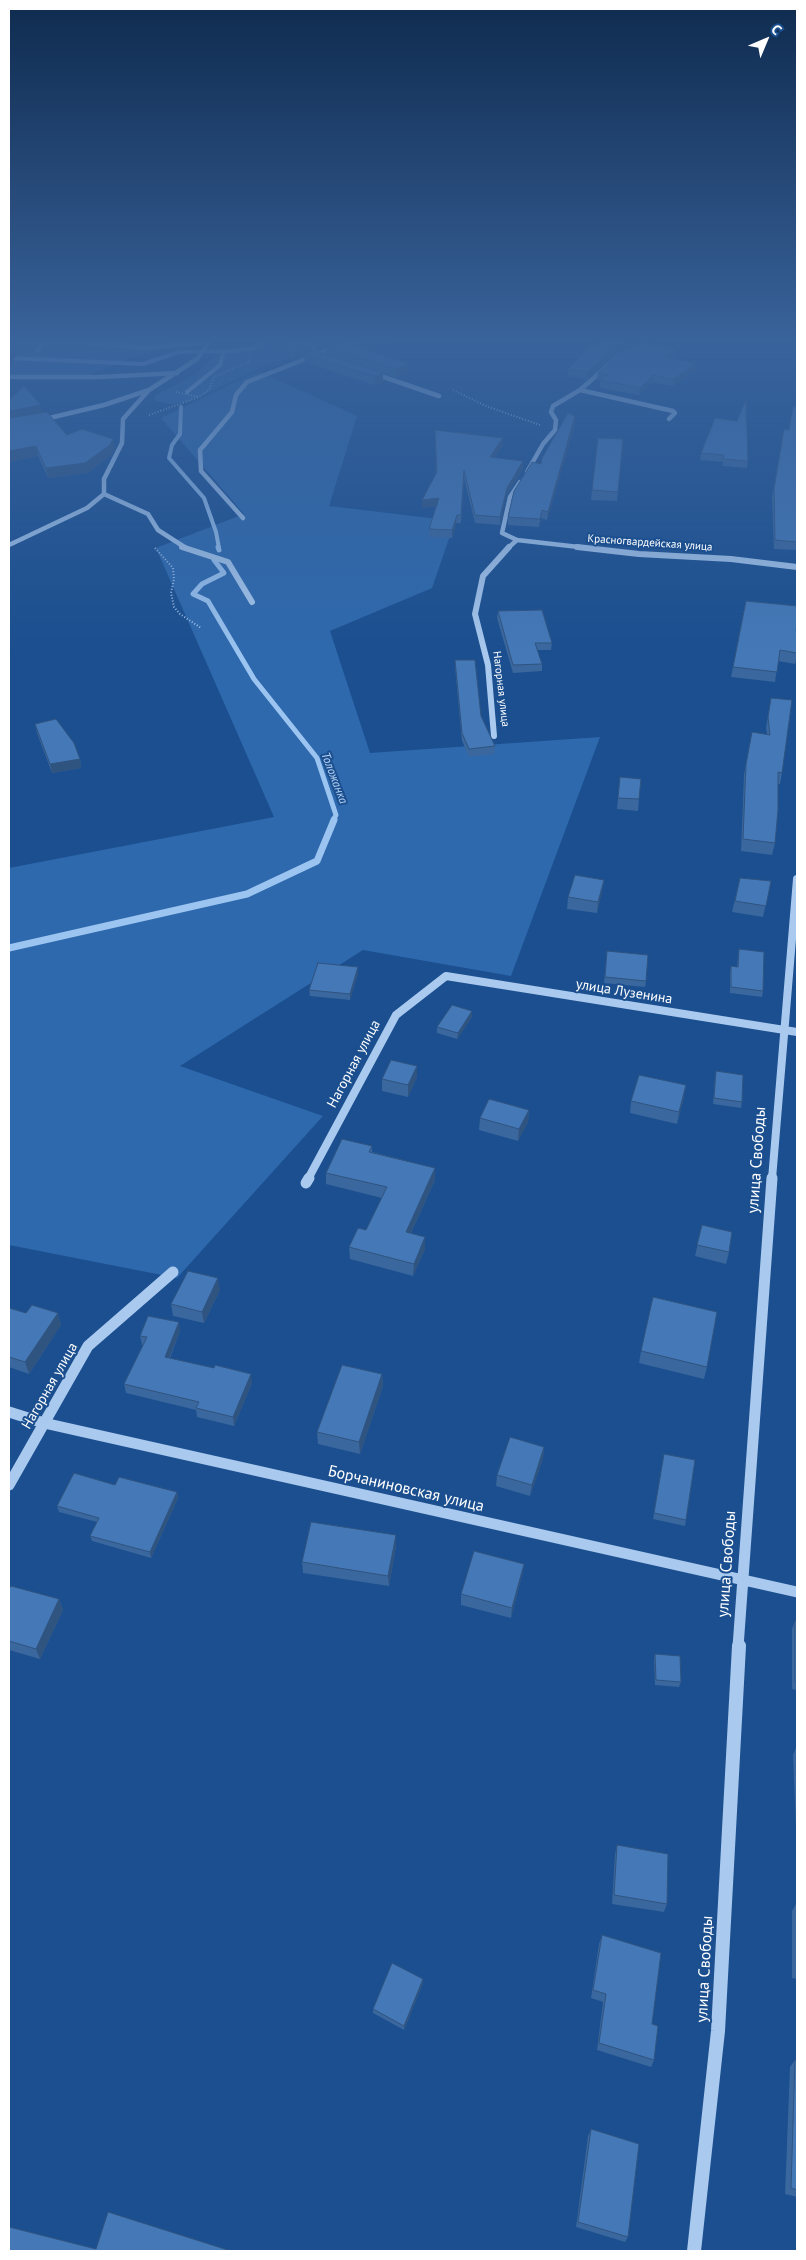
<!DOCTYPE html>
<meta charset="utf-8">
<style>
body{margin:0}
#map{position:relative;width:806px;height:2260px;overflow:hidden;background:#1b4f8f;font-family:"PT Sans",sans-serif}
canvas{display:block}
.frame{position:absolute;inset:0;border:10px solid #fff;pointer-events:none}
.north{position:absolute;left:741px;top:15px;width:50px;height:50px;-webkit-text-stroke:4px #1b4f8f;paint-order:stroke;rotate:45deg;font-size:14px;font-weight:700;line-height:20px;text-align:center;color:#fff}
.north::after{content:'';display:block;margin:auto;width:18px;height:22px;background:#fff;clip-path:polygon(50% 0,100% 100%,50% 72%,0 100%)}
</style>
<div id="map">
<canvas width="806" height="2260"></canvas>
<div class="frame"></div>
<div class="north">С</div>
</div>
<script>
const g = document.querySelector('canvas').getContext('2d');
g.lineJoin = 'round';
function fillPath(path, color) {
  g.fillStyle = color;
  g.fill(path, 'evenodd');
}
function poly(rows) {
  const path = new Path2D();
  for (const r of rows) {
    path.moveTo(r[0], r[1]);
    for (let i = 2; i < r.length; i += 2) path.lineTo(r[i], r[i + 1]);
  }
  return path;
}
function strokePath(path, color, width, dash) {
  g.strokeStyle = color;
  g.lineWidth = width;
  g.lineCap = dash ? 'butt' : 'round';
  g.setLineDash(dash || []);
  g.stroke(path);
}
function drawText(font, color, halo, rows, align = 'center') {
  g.font = font + ' "PT Sans",sans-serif';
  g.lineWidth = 4;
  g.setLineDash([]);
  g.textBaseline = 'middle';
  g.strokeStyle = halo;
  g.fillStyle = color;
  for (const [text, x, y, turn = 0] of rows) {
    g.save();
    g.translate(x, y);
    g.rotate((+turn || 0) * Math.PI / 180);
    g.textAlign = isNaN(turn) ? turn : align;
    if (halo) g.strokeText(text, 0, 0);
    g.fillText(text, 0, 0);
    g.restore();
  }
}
const green = poly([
 [9,339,184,339,169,348,129,358,87,376,9,376],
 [268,344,274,346,269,352,288,359,269,364,191,401,171,404,156,401,154,396,194,375,218,353,239,352],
 [258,371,357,416,329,506,455,521,432,588,330,631,370,753,600,737,511,976,363,950,180,1066,323,1116,177,1278,9,1245,9,868,274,817,156,548,244,514,161,418]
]);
const streamFar2 = poly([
 [9,358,143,364,179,352,233,351,253,348,272,339],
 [187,392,220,365,224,351],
 [181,407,180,434,172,445,169,458,204,498,216,532,219,548]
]);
const streamFar1 = poly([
 [218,547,219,550],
 [214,560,224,573,202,584,193,594,208,601,254,679,317,758,336,815,333,821]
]);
const stream = poly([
 [9,948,247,894,317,861,334,820]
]);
const path = poly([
 [240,339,241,346,250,353,249,362,246,363],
 [246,339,285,344],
 [453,390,486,406,540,425],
 [176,392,199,397],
 [149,415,199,397,209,390,214,377,241,365],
 [155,548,173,568,174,579,171,593,174,607,180,614,201,628]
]);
const minorFar4 = poly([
 [309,339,319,356],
 [9,342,79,342,145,348,210,342],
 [634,348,649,339],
 [37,351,44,341],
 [372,373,439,396],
 [9,377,100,377,177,373],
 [580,390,673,411,675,413,669,419],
 [41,420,104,405,149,390,197,359,212,339],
 [527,472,543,444,555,430,556,420,551,412,553,406,580,390,620,355],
 [520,482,510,497,502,533,517,540,588,548],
 [104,494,148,514,158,530,186,548],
 [243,518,201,471,200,450,232,412,236,395,247,382,336,347],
 [9,545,87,508,104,494,104,479,122,443,123,419,149,390],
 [508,548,517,540]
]);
const minorFar3 = poly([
 [182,547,228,562,252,602],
 [577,547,639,554,731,559,797,567],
 [494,736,488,665,475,614,483,576,509,547]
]);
const minorFar2 = poly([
 [308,1179,396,1015,446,976,797,1032],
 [772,1179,797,879]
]);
const minorFar1 = poly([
 [306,1183,309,1178],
 [9,1412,44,1423,797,1592],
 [9,1485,88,1346,173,1272],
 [738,1647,772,1178]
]);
const minor = poly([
 [694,2251,718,2031,739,1646]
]);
const wall = poly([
 [314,339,347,339,326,346,397,341,366,350,409,364,409,373,396,377,383,373,383,382,374,385,305,362,304,354,319,352,326,354,326,346,320,348],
 [628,339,628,346,617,352,587,379,568,376,568,369],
 [312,346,312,351,293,359,271,352,271,347],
 [678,350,677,357,674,359,696,370,673,386,652,382,639,395,600,388,600,381,597,380,598,373],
 [797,407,797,550,774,549,772,497,784,429,789,430],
 [42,413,67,435,115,449,111,455,87,473,48,478,38,456,9,462],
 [575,416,575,424,547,520,541,518,539,527,508,525,508,517,541,464],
 [737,421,748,461,747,468,722,466,723,462,700,460,701,453],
 [435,430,503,445,495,457,523,469,506,496,500,525,475,523,464,478,461,523,456,523,452,538,429,537,429,529,436,506,422,508,422,500,436,473],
 [623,439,617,501,591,500,592,490],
 [746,601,797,631,797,657,795,664,778,661,775,682,731,677],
 [498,611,552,643,551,650,537,650,542,664,542,671,513,673,497,618],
 [455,660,495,746,494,754,469,757,462,741,455,667],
 [771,698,782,773,780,784,778,784,775,843,772,855,741,851,744,775,746,764,767,734,766,728],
 [35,724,80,759,81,768,52,773,37,733],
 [620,777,639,799,638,811,617,809],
 [740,878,771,881,763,917,732,912],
 [604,880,602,891,597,913,567,909,568,897],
 [739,949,763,991,762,997,730,993,730,972,731,966,737,967,738,955],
 [607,951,646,981,645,987,604,983],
 [358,967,358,973,350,1000,310,996,309,990],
 [472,1017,457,1039,437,1033,437,1027],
 [417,1066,417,1077,408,1097,382,1091,382,1079],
 [716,1071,742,1102,741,1108,713,1104,715,1077],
 [684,1097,677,1124,630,1113,631,1101],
 [529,1110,528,1122,518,1141,479,1130,480,1118],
 [372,1146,372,1152,435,1168,435,1180,411,1233,425,1237,425,1249,413,1276,350,1259,349,1247,366,1230,382,1198,326,1184,326,1173],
 [702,1225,729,1252,726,1264,695,1256],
 [220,1290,204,1323,173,1316,171,1304],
 [9,1308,26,1313,58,1313,61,1325,29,1374,9,1367],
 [180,1331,170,1358,252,1383,234,1426,197,1417,196,1410,126,1393,124,1384,143,1345,142,1345,140,1336],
 [641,1351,707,1367,704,1379,639,1363],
 [382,1374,383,1386,360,1454,318,1444,317,1432],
 [544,1447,543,1458,530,1496,496,1486,497,1475],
 [664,1454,686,1520,685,1526,653,1519],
 [115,1485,177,1492,178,1498,151,1558,92,1541,90,1536,97,1522,59,1512,57,1506],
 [396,1546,389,1586,303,1573,302,1562],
 [524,1564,522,1575,511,1618,461,1605,461,1594],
 [9,1589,59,1599,63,1610,40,1659,9,1650],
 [795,1621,797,1621,797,1690,792,1689,792,1629],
 [655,1654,681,1682,679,1687,655,1685,654,1659],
 [797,1745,797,1828,796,1828,793,1755],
 [617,1845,667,1904,664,1912,612,1904,615,1854],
 [797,1902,797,1979,792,1978,792,1911],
 [602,1935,652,2024,654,2060,651,2067,597,2050,603,2002,591,1998,599,1944],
 [423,1979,423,1983,404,2030,373,2013,373,2009],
 [795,2060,797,2061,797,2197,785,2194,790,2067],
 [591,2129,628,2237,625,2242,576,2227,588,2136]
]);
const shadedWall = poly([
 [18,339,19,339,20,346,9,370,9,357],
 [319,339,347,339,320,348],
 [376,339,397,339,397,341,353,354,353,345],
 [628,339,628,346,617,352,587,379,587,372,618,345],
 [312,346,312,351,293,359,293,354],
 [678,350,677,357,664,364,665,357],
 [696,363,696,370,673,386,674,379],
 [409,364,409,373,396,377,396,369],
 [383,373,383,382,374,385,374,376],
 [653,375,652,382,639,395,640,388],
 [41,405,42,415,9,421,9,411],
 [575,416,575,424,547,520,548,512],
 [503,438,503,445,490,465,490,457],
 [113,439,115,449,111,455,87,473,48,478,46,468],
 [36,446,38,456,9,462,9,451],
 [523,461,523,469,506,496,500,525,500,517,507,488],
 [439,498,439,506,422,508,422,500],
 [542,510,541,518,539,527,540,519],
 [457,515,456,523,452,538,452,530],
 [80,759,81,768,52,773,50,764],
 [604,880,602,891,597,913,598,902],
 [358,967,358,973,350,1000,350,994],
 [472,1011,472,1017,457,1039,458,1033],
 [417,1066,417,1077,408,1097,408,1085],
 [686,1085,684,1097,677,1124,679,1112],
 [529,1110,528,1122,518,1141,519,1129],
 [435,1168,435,1180,406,1244,406,1232],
 [425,1237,425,1249,413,1276,414,1264],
 [218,1278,220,1290,204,1323,202,1312],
 [58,1313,61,1325,29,1374,25,1362],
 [179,1322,180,1331,166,1366,165,1357],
 [251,1374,252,1383,234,1426,233,1417],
 [382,1374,383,1386,360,1454,359,1442],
 [544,1447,543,1458,530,1496,532,1485],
 [177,1492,178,1498,151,1558,150,1552],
 [396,1535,396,1546,389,1586,388,1576],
 [524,1564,522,1575,511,1618,512,1608],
 [59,1599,63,1610,40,1659,36,1649],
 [423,1979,423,1983,404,2030,404,2026]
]);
const building = poly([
 [9,339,18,339,9,357,9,339],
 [301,339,307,339,312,346,293,354,271,347,301,339],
 [352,339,376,339,353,345,409,364,396,369,326,346,352,339],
 [607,339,628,339,618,345,587,372,568,369,585,351,607,339],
 [643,342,678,350,665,357,696,363,674,379,653,375,640,388,600,380,608,375,598,373,623,351,643,342],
 [316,349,319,352,383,373,374,376,304,354,316,349],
 [24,386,41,405,9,411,9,400,24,386],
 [746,400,748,461,723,459,724,455,701,453,715,418,737,421,746,400],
 [793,406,797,407,797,542,775,540,774,489,784,429,789,430,793,406],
 [47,412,67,435,82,429,113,439,110,445,85,463,46,468,36,446,9,451,9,418,47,412],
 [568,413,575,416,548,512,542,510,540,519,508,517,514,491,532,462,541,464,542,458,568,413],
 [435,430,503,438,490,457,523,461,507,488,500,517,475,515,464,470,461,515,457,515,452,530,429,529,439,498,422,500,437,472,435,430],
 [598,438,623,439,618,492,592,490,598,438],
 [746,601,797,606,797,623,796,631,797,631,797,653,780,650,777,672,733,667,746,601],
 [542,610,552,643,535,643,542,664,513,665,498,611,542,610],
 [455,660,475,660,481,716,495,746,469,749,462,733,455,660],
 [771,698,792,700,782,773,778,772,778,810,775,843,743,839,746,764,752,732,770,735,768,717,771,698],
 [56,719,74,743,80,759,50,764,35,724,56,719],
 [620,777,641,779,639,799,618,798,620,777],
 [575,875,604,880,598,902,568,897,575,875],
 [740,878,771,881,766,906,735,901,740,878],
 [739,949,764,952,763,991,731,987,731,966,738,967,739,949],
 [607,951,648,955,646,981,605,977,607,951],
 [318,963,358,967,350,994,309,990,318,963],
 [452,1005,472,1011,458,1033,437,1027,452,1005],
 [391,1060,417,1066,408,1085,382,1079,391,1060],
 [716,1071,743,1075,742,1102,714,1098,716,1071],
 [639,1075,686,1085,679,1112,631,1101,639,1075],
 [489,1099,529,1110,519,1129,480,1118,489,1099],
 [342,1139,372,1146,369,1152,435,1168,406,1232,425,1237,414,1264,349,1247,358,1228,366,1230,387,1187,326,1173,342,1139],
 [702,1225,732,1232,729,1252,697,1245,702,1225],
 [188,1271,218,1278,202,1312,171,1304,188,1271],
 [653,1297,717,1312,707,1367,641,1351,653,1297],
 [32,1305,58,1313,25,1362,9,1357,9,1308,26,1313,32,1305],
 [148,1316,179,1322,165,1357,214,1368,215,1365,251,1374,233,1417,196,1408,199,1402,124,1384,147,1337,140,1336,148,1316],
 [342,1365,382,1374,359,1442,317,1432,342,1365],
 [510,1437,544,1447,532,1485,497,1475,510,1437],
 [664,1454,695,1460,686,1520,654,1513,664,1454],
 [74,1473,115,1485,119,1477,177,1492,150,1552,90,1536,99,1518,57,1506,74,1473],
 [311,1522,396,1535,388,1576,302,1562,311,1522],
 [474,1551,524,1564,512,1608,461,1594,474,1551],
 [11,1586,59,1599,36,1649,9,1641,9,1589,11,1586],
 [795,1621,797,1621,797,1682,795,1682,795,1621],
 [655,1654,680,1656,681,1682,656,1680,655,1654],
 [617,1845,668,1854,667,1904,614,1895,617,1845],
 [602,1935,661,1953,652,2024,658,2026,654,2060,599,2043,606,1994,593,1990,602,1935],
 [392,1963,423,1979,404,2026,373,2009,392,1963],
 [795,2060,797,2061,797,2190,791,2188,795,2060],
 [591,2129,639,2144,628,2237,578,2222,591,2129],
 [108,2212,231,2251,9,2251,9,2227,96,2249,108,2212]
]);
const farStreetnames = [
 ["Красногвардейская улица",650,543,4],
 ["Нагорная улица",501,689,83]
];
const farWaternames = [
 ["Толожанка",334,778,69]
];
const streetNames = [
 ["улица Лузенина",624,992,9],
 ["Нагорная улица",354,1064,-62],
 ["Нагорная улица",50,1386,-60]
];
const nearStreetnames = [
 ["улица Свободы",757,1160,-86],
 ["Борчаниновская улица",406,1489,13],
 ["улица Свободы",727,1564,-86],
 ["улица Свободы",705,1969,-87]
];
fillPath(green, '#2e69ad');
strokePath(streamFar2, '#9cc4f0', 4);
strokePath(streamFar1, '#9cc4f0', 5);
strokePath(stream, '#9cc4f0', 7);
strokePath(path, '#a9c9ee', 2, [1, 2]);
strokePath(minorFar4, '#a9c9ee', 4.5);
strokePath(minorFar3, '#a9c9ee', 6);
strokePath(minorFar2, '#a9c9ee', 8);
strokePath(minorFar1, '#a9c9ee', 11);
strokePath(minor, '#a9c9ee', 14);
fillPath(wall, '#3a679d');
fillPath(shadedWall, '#305480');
fillPath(building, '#4478b7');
strokePath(building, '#305480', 1);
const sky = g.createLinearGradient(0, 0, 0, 655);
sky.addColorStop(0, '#0f2b4f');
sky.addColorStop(0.52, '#39639b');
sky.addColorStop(1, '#39639b00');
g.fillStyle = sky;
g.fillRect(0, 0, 806, 655);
drawText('11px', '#fff', '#1b4f8f', farStreetnames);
drawText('italic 12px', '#b5d3f5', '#1b4f8f', farWaternames);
drawText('14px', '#fff', '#1b4f8f', streetNames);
drawText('16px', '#fff', '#1b4f8f', nearStreetnames);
</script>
